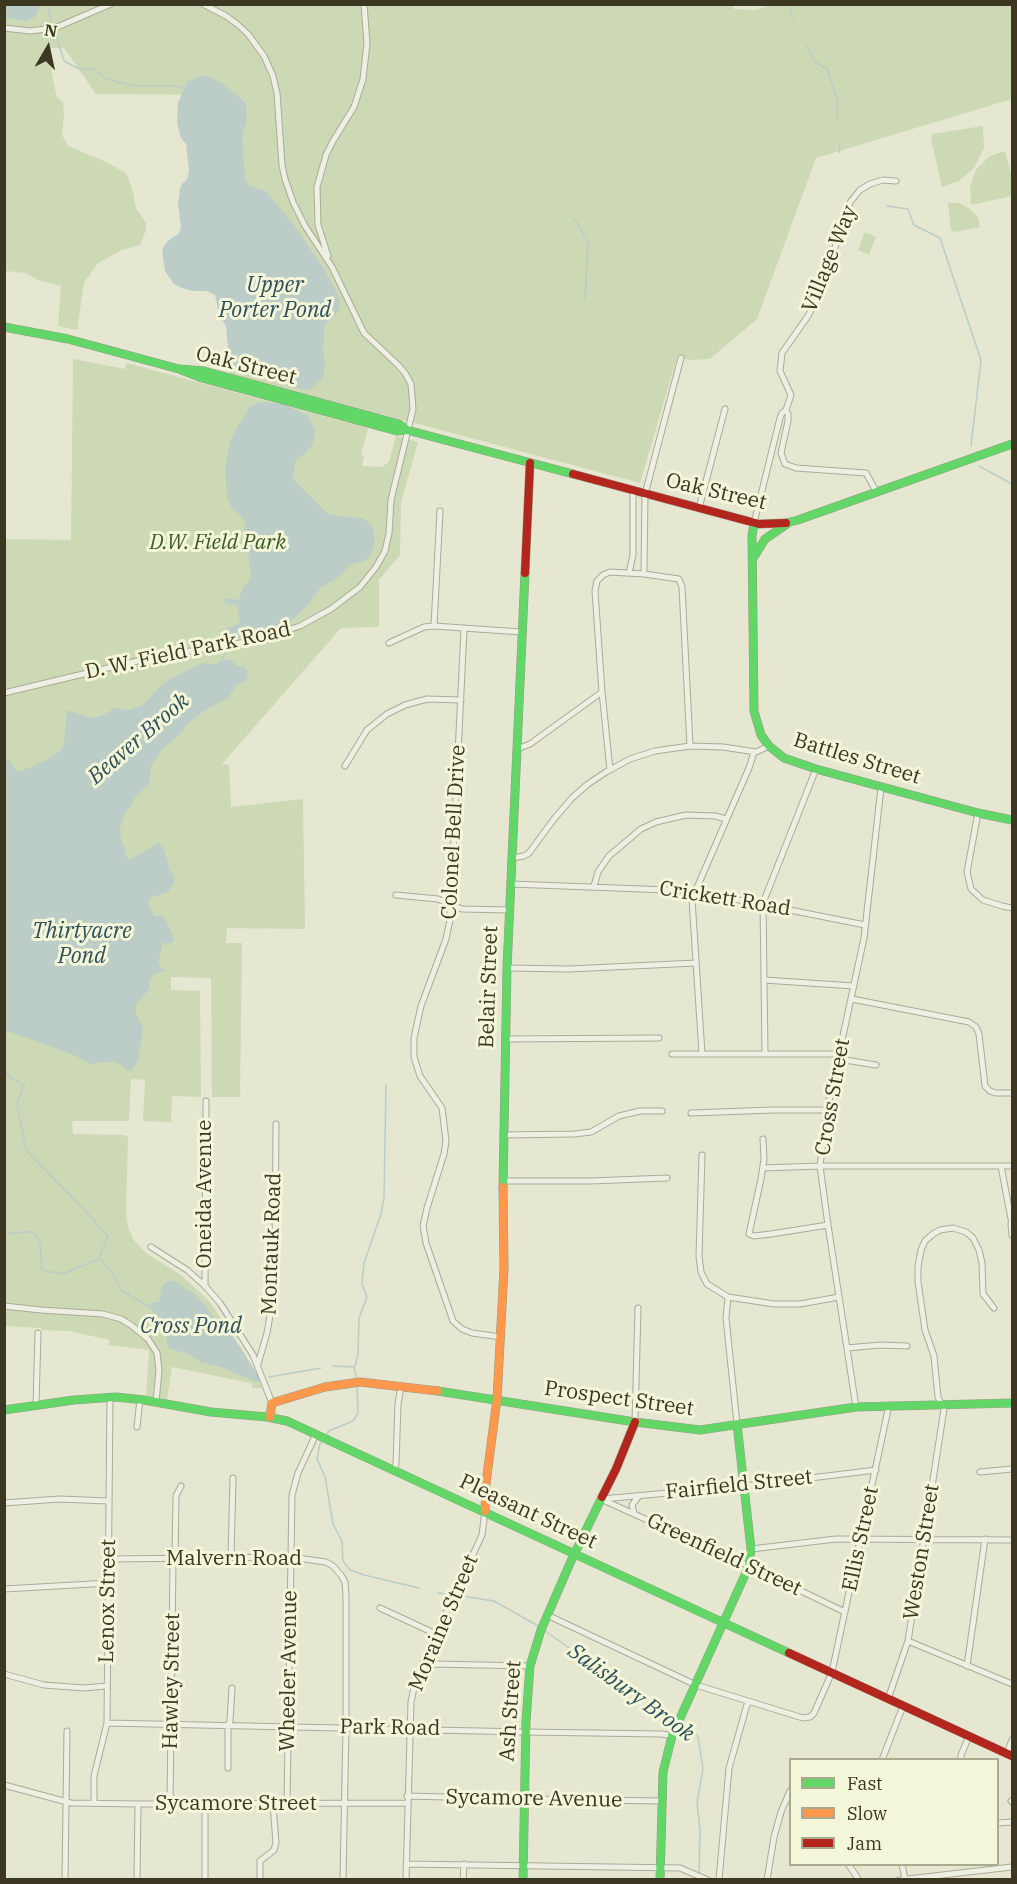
<!DOCTYPE html>
<style>
body{margin:0}
#map{position:relative;width:1017px;height:1884px;overflow:hidden;background:#e5e7d1;font-family:"IBM Plex Serif",serif}
canvas{display:block}
.frame{position:absolute;inset:0;border:6px solid #3c3721;pointer-events:none}
.legend{position:absolute;left:789px;top:1758px;width:210px;height:108px;box-sizing:border-box;background:#f4f6d9;border:2px solid #aaaa8f;margin:0;padding:8px 10px;list-style:none;font-size:18px;color:#3c3721}
.legend li{display:flex;align-items:center;gap:12px;height:30px}
.legend b{width:30px;border:2px solid #aaaa8f}
.north{position:absolute;left:18px;top:18px;width:60px;height:60px;-webkit-text-stroke:4px #f4f6d9;paint-order:stroke;rotate:9deg;font-size:16px;font-weight:700;line-height:24px;text-align:center;color:#3c3721}
.north::after{content:'';display:block;margin:auto;width:21px;height:27px;background:#3c3721;clip-path:polygon(50% 0,100% 100%,50% 72%,0 100%)}
</style>
<div id="map">
<canvas width="1017" height="1884"></canvas>
<div class="frame"></div>
<ul class="legend">
<li><b style="height:8px;background:#63d668"></b>Fast</li>
<li><b style="height:8px;background:#ff974d"></b>Slow</li>
<li><b style="height:8px;background:#b3261e"></b>Jam</li>
</ul>
<div class="north">N</div>
</div>
<script>
const g = document.querySelector('canvas').getContext('2d');
g.lineJoin = 'round';
function fillPath(path, color) {
  g.fillStyle = color;
  g.fill(path, 'evenodd');
}
function poly(rows) {
  const path = new Path2D();
  for (const r of rows) {
    path.moveTo(r[0], r[1]);
    for (let i = 2; i < r.length; i += 2) path.lineTo(r[i], r[i + 1]);
  }
  return path;
}
function strokePath(path, color, width, dash) {
  g.strokeStyle = color;
  g.lineWidth = width;
  g.lineCap = dash ? 'butt' : 'round';
  g.setLineDash(dash || []);
  g.stroke(path);
}
function drawText(font, color, halo, rows, align = 'center') {
  g.font = font + ' "IBM Plex Serif",serif';
  g.lineWidth = 6;
  g.setLineDash([]);
  g.textBaseline = 'middle';
  g.strokeStyle = halo;
  g.fillStyle = color;
  for (const [text, x, y, turn = 0] of rows) {
    g.save();
    g.translate(x, y);
    g.rotate((+turn || 0) * Math.PI / 180);
    g.textAlign = isNaN(turn) ? turn : align;
    if (halo) g.strokeText(text, 0, 0);
    g.fillText(text, 0, 0);
    g.restore();
  }
}
const green = poly([
 [732,4,734,9,755,10,775,4,1012,5,1012,99,816,158,757,319,710,359,690,360,677,357,640,483,230,374,230,95,96,94,64,48,51,48,52,76,57,97,63,102,64,115,62,135,68,146,104,161,126,173,133,192,136,208,146,223,146,230,140,245,122,250,98,263,84,283,77,330,58,326,61,286,38,280,26,273,5,271,4,5],
 [983,126,984,148,974,168,959,181,942,187,931,139,933,134],
 [1005,151,1012,179,1012,196,971,205,970,186,977,168,990,156],
 [948,203,959,203,970,209,978,217,980,227,954,232,951,230],
 [865,232,876,237,869,255,858,250],
 [73,359,125,369,126,363,368,428,361,455,364,456,362,466,382,467,389,462,396,436,418,442,401,502,400,555,379,580,379,627,341,628,222,764,229,765,231,807,303,799,305,929,227,928,226,943,242,943,240,1097,212,1097,211,978,171,977,171,990,200,991,201,1097,172,1096,171,1122,143,1121,145,1080,131,1079,129,1121,72,1121,73,1134,124,1135,128,1137,126,1214,128,1227,133,1239,146,1253,181,1275,209,1301,242,1349,257,1375,262,1388,253,1388,251,1383,172,1367,167,1399,146,1395,149,1350,109,1345,109,1340,70,1331,42,1330,41,1328,5,1326,4,539,71,540]
]);
const water = poly([
 [5,4,47,4,47,5,41,5,35,17,27,21,5,18],
 [203,75,221,82,246,103,247,121,242,134,245,179,249,186,266,191,294,225,324,269,337,293,340,302,339,311,325,325,323,346,325,367,323,377,309,391,297,388,292,375,287,375,285,381,279,379,280,373,263,378,252,377,235,368,229,358,226,327,219,312,215,295,207,291,193,291,182,288,174,284,165,271,162,249,168,241,179,233,181,227,178,204,180,189,182,184,187,179,189,171,186,144,181,138,177,122,178,103,187,82],
 [265,402,283,404,297,410,308,416,315,430,313,444,305,454,300,456,296,460,293,475,295,481,329,515,362,518,368,522,373,528,375,543,370,556,366,560,350,565,336,579,321,587,308,605,285,627,260,630,247,627,241,630,242,638,223,640,220,631,237,625,240,621,237,605,227,604,224,601,226,598,235,600,239,599,243,588,251,578,248,549,244,533,245,524,242,517,231,507,227,496,225,469,230,440,249,408,255,404],
 [224,659,233,661,237,666,245,667,248,673,247,679,236,686,228,698,204,711,188,723,180,734,162,750,151,766,149,783,134,799,130,808,126,810,120,828,121,840,124,845,127,858,131,859,158,843,163,847,170,871,175,876,174,882,168,892,150,898,148,903,154,916,164,916,174,939,172,943,164,943,162,945,158,964,166,972,158,972,152,976,149,982,150,988,136,1005,136,1014,143,1028,138,1060,132,1070,128,1071,121,1065,114,1062,103,1062,90,1064,74,1055,5,1030,5,758,7,758,16,771,19,772,47,760,62,749,64,743,67,710,92,718,103,715,115,708,129,710,143,705,163,683,202,663,217,664],
 [169,1280,176,1282,197,1296,210,1312,235,1340,261,1380,256,1382,221,1367,201,1362,186,1353,170,1349,166,1344,168,1333,165,1322,151,1309,150,1303,159,1302,162,1287]
]);
const stream = poly([
 [48,4,51,22],
 [788,4,793,18],
 [56,36,64,61,79,69,94,69,106,79,134,86,177,86,186,89],
 [806,44,815,62,827,69,837,98,837,119],
 [839,143,840,153],
 [887,206,908,209,914,225,940,238,981,360,971,446],
 [574,218,588,243,585,300],
 [281,386,283,378],
 [979,466,1012,484],
 [222,659,228,647],
 [4,1070,11,1078,24,1085,17,1104,26,1150,75,1200,108,1236,99,1258,111,1272,121,1290,153,1309],
 [4,1234,22,1232,31,1232,37,1235,40,1243,42,1270,51,1272,63,1274,98,1259],
 [333,1366,354,1367,357,1381],
 [355,1366,358,1354,359,1318,367,1297,362,1284,364,1263,381,1214,384,1198,386,1085],
 [269,1377,321,1368],
 [327,1434,329,1431,353,1421,358,1413,357,1385],
 [322,1441,320,1444,317,1459,325,1477,333,1524,342,1541,343,1561,350,1570,364,1575,419,1588],
 [438,1593,452,1595],
 [456,1595,494,1601,540,1627],
 [544,1630,622,1686,677,1720],
 [681,1722,698,1737,703,1768,697,1803,700,1830,699,1873]
]);
const street = poly([
 [4,28,30,31,55,28,111,4],
 [328,256,318,225,317,187,326,155,333,141,354,107,363,79,367,43,364,4],
 [786,410,788,414,788,421,781,453,785,464,796,468,866,473,877,493],
 [699,508,725,409],
 [754,523,780,418,782,413,786,410,791,395,780,371,782,353,808,316,822,289,847,209,851,201,860,190,870,184,883,180,896,181],
 [629,573,633,555,633,490],
 [644,574,645,494,681,358],
 [434,626,440,511],
 [464,629,450,920,446,939,421,1006,414,1038,414,1057,420,1076,442,1108,446,1141,444,1154,427,1208,423,1226,426,1243,453,1321,462,1329,472,1333,501,1337],
 [389,643,424,627,434,626,521,632],
 [4,693,154,657,258,640,300,626,331,609,360,587,376,567,385,551,389,533,391,500,413,409,411,384,405,373,398,365,364,333,332,267,305,226,293,202,285,179,282,165,277,93,273,76,264,56,248,34,237,24,226,16,203,4],
 [517,749,530,744,602,692],
 [345,766,367,730,387,714,405,705,427,699,461,700],
 [610,770,602,692,595,591,597,581,603,575,610,572,644,574,679,579,682,587,690,746],
 [978,813,967,872,971,889,983,900,1002,906,1012,908],
 [512,858,524,856,529,853,554,819,572,798,588,784,606,772,630,759,655,751,690,746,723,747,756,752,769,746],
 [511,884,694,891,865,925],
 [594,886,598,872,609,856,641,829,656,822,686,815,715,816,726,819],
 [396,895,438,899,462,909,509,910],
 [507,968,569,969,696,963],
 [764,980,854,986],
 [852,999,969,1022,976,1027,979,1034,985,1086,990,1091,996,1093,1012,1093],
 [505,1039,659,1038],
 [672,1054,840,1054],
 [702,1054,692,899,749,768,754,752],
 [765,1054,763,903,816,769],
 [839,1059,876,1065],
 [691,1113,773,1110,827,1110],
 [503,1135,574,1134,591,1132,619,1116,640,1111,662,1111],
 [763,1139,764,1159,761,1179,749,1234,754,1236,771,1234,828,1225],
 [702,1155,699,1256,701,1272,707,1284,728,1297,774,1304,800,1304,839,1297],
 [1001,1166,1012,1224],
 [763,1168,820,1166,1012,1166],
 [503,1181,590,1181,667,1178],
 [1011,1224,1012,1235],
 [151,1247,187,1270,205,1286,220,1303,253,1355,272,1403],
 [205,1286,206,1101],
 [728,1297,726,1318,737,1424],
 [4,1306,41,1310,103,1314,121,1319,131,1325,148,1339,157,1353,159,1370,156,1402],
 [847,1348,880,1345,907,1346],
 [258,1364,267,1333,272,1304,275,1251,276,1124],
 [36,1405,38,1333],
 [856,1407,828,1225,820,1166,827,1110,864,938,881,788],
 [635,1422,638,1308],
 [137,1427,140,1399],
 [394,1470,396,1464,398,1404,401,1386],
 [980,1472,1012,1469],
 [602,1499,745,1486,876,1470],
 [603,1500,749,1566,845,1612],
 [4,1503,59,1499,108,1501],
 [634,1513,632,1505,639,1496],
 [751,1549,836,1539,1012,1540],
 [231,1557,233,1478],
 [109,1559,290,1557,326,1562,333,1566,341,1575,345,1582,346,1596,346,1727,343,1880],
 [175,1559,176,1496,181,1486],
 [4,1589,109,1583],
 [380,1608,436,1634],
 [547,1615,696,1685,803,1718,810,1717,814,1713,832,1672,889,1405],
 [908,1641,1012,1684],
 [422,1665,433,1664,530,1666],
 [967,1666,985,1539],
 [4,1674,44,1685,84,1688,107,1686],
 [888,1699,908,1641,944,1409,938,1397,934,1356,925,1330,918,1282,918,1267,921,1250,925,1241,933,1234,940,1230,953,1228,966,1232,973,1238,979,1250,982,1263,983,1294,994,1308],
 [107,1723,525,1732,662,1734,672,1736],
 [1007,1753,1012,1740],
 [882,1760,903,1706],
 [961,1760,961,1755,969,1736],
 [228,1768,228,1726,230,1721,232,1688],
 [4,1785,71,1803,138,1804,407,1803],
 [407,1796,524,1799,662,1801],
 [1011,1801,1012,1802],
 [94,1803,94,1776,107,1723,110,1397],
 [170,1804,173,1559],
 [205,1804,205,1880],
 [287,1804,292,1495,298,1473,316,1434],
 [998,1823,1012,1822],
 [406,1864,680,1868,708,1880],
 [848,1864,859,1880],
 [902,1864,905,1879],
 [65,1880,67,1731],
 [137,1880,138,1804],
 [260,1880,260,1861,274,1850,276,1843,273,1804],
 [406,1880,411,1702,415,1683,422,1665,482,1535,485,1511],
 [463,1880,464,1864],
 [719,1880,729,1768,748,1701],
 [767,1880,774,1837,781,1812,790,1791],
 [899,1880,1012,1867]
]);
const fast = poly([
 [4,327,68,339,179,369,204,371,399,424,407,430],
 [179,369,202,378,397,431,407,430,573,474],
 [754,523,752,536,754,711,761,735,769,746,784,758,816,769,978,813,1012,820],
 [786,523,798,520,1012,444],
 [754,557,765,539,787,524],
 [503,1187,507,968,525,573],
 [438,1391,635,1422,700,1430,856,1407,1012,1403],
 [4,1410,74,1400,116,1397,144,1400,211,1412,267,1417,287,1421,789,1653],
 [523,1880,526,1721,530,1666,541,1630,571,1561,602,1497],
 [660,1880,663,1772,672,1736,749,1566,751,1549,737,1424]
]);
const slow = poly([
 [270,1417,272,1403,325,1387,360,1382,438,1391],
 [485,1511,486,1483,497,1399,504,1269,503,1187]
]);
const jam = poly([
 [573,474,759,524,786,523],
 [525,573,530,463],
 [602,1497,616,1469,635,1422],
 [789,1653,1012,1756]
]);
const streetNames = [
 ["Village Way",830,259,-68],
 ["Oak Street",246,366,14],
 ["Oak Street",716,492,13],
 ["D. W. Field Park Road",188,651,-12],
 ["Battles Street",857,759,17],
 ["Colonel Bell Drive",454,832,-87],
 ["Crickett Road",725,899,9],
 ["Belair Street",489,987,-88],
 ["Cross Street",833,1097,-80],
 ["Oneida Avenue",205,1194,-90],
 ["Montauk Road",272,1244,-88],
 ["Prospect Street",619,1399,8],
 ["Fairfield Street",739,1485,-6],
 ["Pleasant Street",528,1512,25],
 ["Ellis Street",861,1539,-78],
 ["Weston Street",922,1552,-81],
 ["Greenfield Street",724,1555,25],
 ["Malvern Road",234,1559],
 ["Lenox Street",108,1601,-89],
 ["Moraine Street",444,1623,-67],
 ["Wheeler Avenue",289,1671,-89],
 ["Hawley Street",172,1681,-89],
 ["Ash Street",511,1711,-86],
 ["Park Road",390,1728,1],
 ["Sycamore Avenue",534,1799,1],
 ["Sycamore Street",236,1804]
];
const parkNames = [
 ["D.W. Field Park",218,543]
];
const waterNames = [
 ["Upper",275,286],
 ["Porter Pond",275,311],
 ["Beaver Brook",139,739,-41],
 ["Thirtyacre",82,932],
 ["Pond",82,957],
 ["Cross Pond",191,1327],
 ["Salisbury Brook",631,1693,36]
];
fillPath(green, '#ccd9b4');
fillPath(water, '#bccdc7');
strokePath(stream, '#bccdc7', 1.5);
strokePath(street, '#abab99', 7);
strokePath(fast, '#9b9b8a', 9);
strokePath(slow, '#9b9b8a', 9);
strokePath(jam, '#9b9b8a', 9);
strokePath(street, '#eeefe3', 5);
strokePath(fast, '#63d668', 8);
strokePath(slow, '#ff974d', 8);
strokePath(jam, '#b3261e', 8);
drawText('21px', '#3c3721', '#f4f6d9', streetNames);
drawText('italic 21px', '#3b5828', '#f4f6d9', parkNames);
drawText('italic 22px', '#304f5b', '#f4f6d9', waterNames);
</script>
